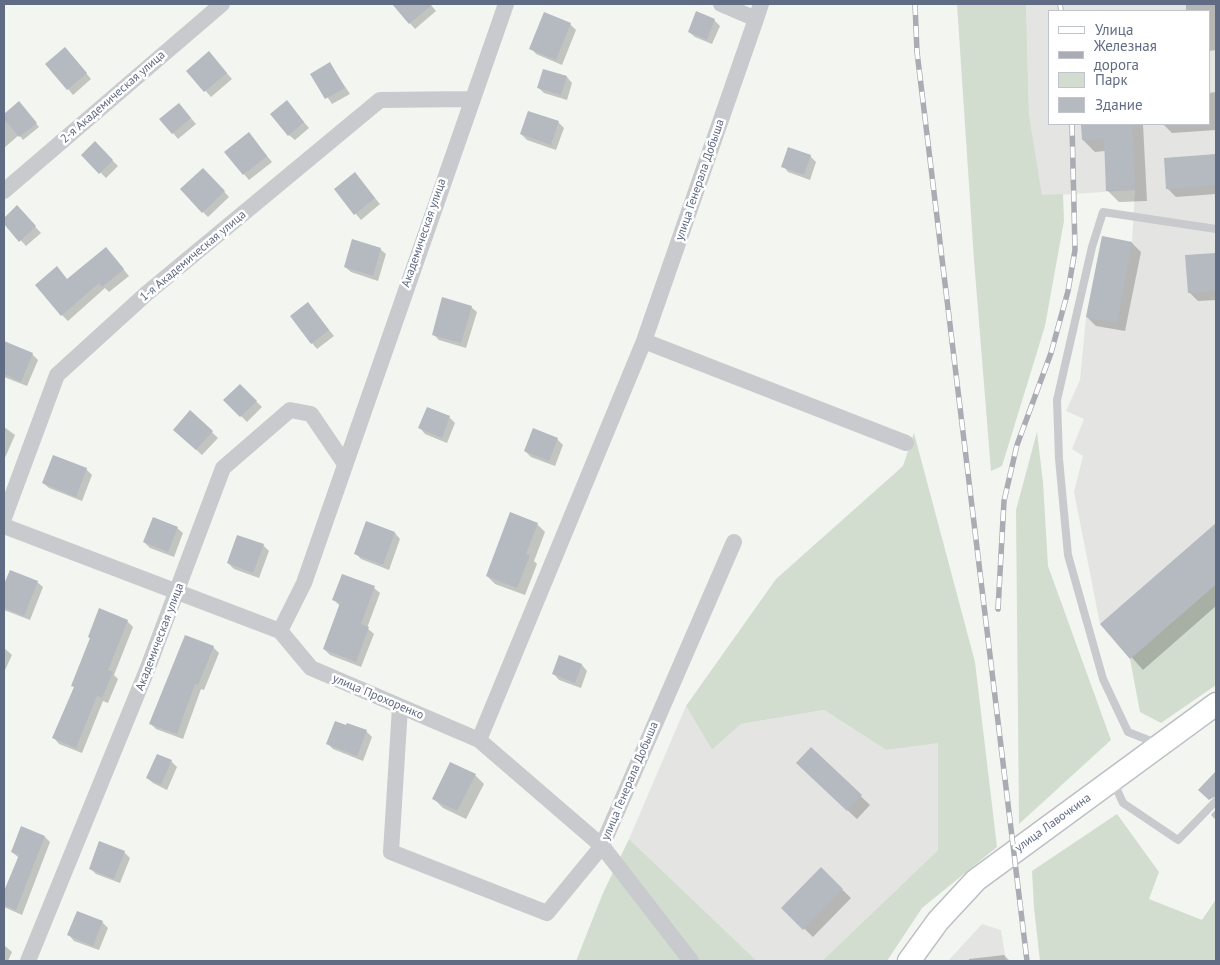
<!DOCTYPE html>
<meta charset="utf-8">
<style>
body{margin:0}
#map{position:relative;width:1220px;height:965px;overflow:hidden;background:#f3f5f0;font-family:"PT Sans",sans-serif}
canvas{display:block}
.frame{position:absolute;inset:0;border:5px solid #606b84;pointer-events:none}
.legend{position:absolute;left:1048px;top:10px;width:162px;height:115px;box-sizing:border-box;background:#fff;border:1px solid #bfc4ce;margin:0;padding:6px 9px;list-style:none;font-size:15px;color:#606b84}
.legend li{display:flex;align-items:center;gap:10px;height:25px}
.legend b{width:25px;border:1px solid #bfc4ce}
</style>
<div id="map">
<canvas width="1220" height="965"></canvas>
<div class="frame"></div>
<ul class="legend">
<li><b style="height:6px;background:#fff"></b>Улица</li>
<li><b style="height:6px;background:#a9acb3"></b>Железная дорога</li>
<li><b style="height:14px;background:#d2ddd0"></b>Парк</li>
<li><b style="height:14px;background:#b5b9c0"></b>Здание</li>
</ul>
</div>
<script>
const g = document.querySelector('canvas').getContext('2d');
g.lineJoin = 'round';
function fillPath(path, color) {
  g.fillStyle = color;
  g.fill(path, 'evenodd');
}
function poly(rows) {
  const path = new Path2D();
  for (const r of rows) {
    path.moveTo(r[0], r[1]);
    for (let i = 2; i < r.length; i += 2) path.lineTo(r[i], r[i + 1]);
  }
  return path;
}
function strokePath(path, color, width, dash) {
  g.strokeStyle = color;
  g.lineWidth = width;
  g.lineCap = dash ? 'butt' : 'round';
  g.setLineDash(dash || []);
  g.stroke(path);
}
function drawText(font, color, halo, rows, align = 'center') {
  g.font = font + ' "PT Sans",sans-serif';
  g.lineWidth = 5;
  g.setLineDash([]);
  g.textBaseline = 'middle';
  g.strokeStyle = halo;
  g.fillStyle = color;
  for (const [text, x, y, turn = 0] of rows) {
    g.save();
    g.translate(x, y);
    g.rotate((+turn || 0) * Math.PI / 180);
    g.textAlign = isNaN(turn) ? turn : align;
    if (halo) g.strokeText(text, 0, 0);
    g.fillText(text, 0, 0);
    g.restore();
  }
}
const built = poly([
 [1026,4,1216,4,1216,584,1130,659,1100,624,1074,492,1083,456,1072,449,1084,419,1066,411,1080,380,1086,317,1102,236,1132,242,1135,190,1042,196,1029,114],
 [1049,11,1209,11,1209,124,1049,124],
 [686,706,712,750,741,724,824,710,886,750,938,742,938,850,822,961,757,961,629,839],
 [982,924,1001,930,1006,961,948,961]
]);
const green = poly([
 [957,4,1026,4,1029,114,1042,195,1063,194,1064,221,1045,326,1002,466,991,471,974,260],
 [1037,432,1043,482,1048,566,1111,740,1019,824,1016,510],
 [914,433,975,662,997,847,922,908,887,961,822,961,938,850,938,743,886,750,824,710,741,724,712,750,686,706,776,579,903,466],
 [1216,584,1216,685,1161,723,1140,712,1130,659],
 [1117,814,1159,872,1149,899,1202,920,1216,899,1216,961,1040,961,1034,908,1032,871],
 [629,839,757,961,576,961,603,893]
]);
const shadow = poly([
 [393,4,430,4,436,11,415,29],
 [1186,4,1216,4,1216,50,1209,51,1209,11,1186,11],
 [714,20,720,26,712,44,695,37,689,32],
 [570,24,576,30,562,65,536,54,531,48],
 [71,55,91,79,73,95,68,89],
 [214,59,232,79,211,97,188,71],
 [330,64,350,94,332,104,312,74],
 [544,70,567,77,572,83,567,100,544,93,538,87],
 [1216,92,1216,130,1172,133,1163,124,1209,124,1209,93],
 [19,103,39,127,23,140,19,135,4,148,4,115],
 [292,108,309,128,295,140,289,135],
 [184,110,196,124,178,139,173,133],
 [558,122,564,128,556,150,527,140,521,134],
 [1082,124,1143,124,1147,201,1119,202,1107,190,1105,151,1095,152,1083,140],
 [254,140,272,162,249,180,244,174],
 [95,143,118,166,106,178,83,155],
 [1216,155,1216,194,1176,197,1167,188,1165,159],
 [810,156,816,162,810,180,788,172,783,166],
 [209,175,229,197,208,217,203,212],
 [360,180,380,204,361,220,335,189],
 [17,207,41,233,26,246,4,222,4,219],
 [1103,237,1132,243,1141,252,1125,331,1096,326,1087,317],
 [380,249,386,254,378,281,351,272,345,267],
 [111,254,129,276,109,292,105,288,68,321,62,315,68,280],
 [1216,254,1216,300,1198,301,1189,292,1187,256],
 [308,304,334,336,317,349,312,343],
 [471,307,477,312,466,348,439,340,433,334],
 [4,342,32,354,38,360,27,386,4,377],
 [240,386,262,407,247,422,225,400],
 [428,409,450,418,455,423,447,443,425,434,420,428],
 [191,412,218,438,202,455,180,435],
 [4,427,15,435,4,460],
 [557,439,563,445,555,466,531,457,525,451],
 [86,469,92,475,82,501,49,488,43,483],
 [367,523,395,533,400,539,389,570,361,559,356,554],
 [537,524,545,532,534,561,537,564,525,595,495,584,487,576],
 [1216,525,1216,606,1143,670,1102,624],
 [177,528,183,533,174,557,150,548,144,542],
 [263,545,269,551,259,578,234,569,228,563],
 [10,571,37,582,43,587,30,620,4,610,4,588],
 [374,588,380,593,367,628,374,634,361,667,330,655,324,649,340,606,334,600],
 [127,621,133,627,114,675,118,679,108,703,103,701,82,753,59,744,54,738,75,687,91,639,89,637],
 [213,647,219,653,204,690,201,689,183,739,156,729,150,723],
 [4,648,12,655,5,670,4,669],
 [560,657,582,665,587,671,581,688,559,680,554,674],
 [366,731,372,737,363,761,333,749,328,744],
 [811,749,870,805,857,819,806,772],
 [158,755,171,761,177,767,167,790,153,783,147,778],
 [475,775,484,784,466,819,443,808,434,799],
 [1216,809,1216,820,1211,815],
 [45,837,50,842,22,915,4,907,4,894,19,858,12,852],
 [124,852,130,858,120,883,96,874,90,868],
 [821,869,851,898,813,937,783,908],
 [102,922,108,928,99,950,74,941,69,935],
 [4,945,12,952,8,961,4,961],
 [1004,955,1010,961,969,961,969,959]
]);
const building = poly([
 [392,4,433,4,409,24],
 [696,11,715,19,707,40,688,32],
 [544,12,571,23,556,60,529,49],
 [65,47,87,73,67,90,45,64],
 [209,51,227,73,204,92,186,71],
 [330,62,345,88,325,99,310,74],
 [543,69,567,76,561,95,537,88],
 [287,100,304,122,288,136,270,114],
 [19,101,37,123,19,137,4,119,4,114],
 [179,103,191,118,172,134,159,119],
 [528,111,559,121,551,145,520,134],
 [1081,124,1132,124,1135,189,1106,191,1104,139,1082,140],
 [249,132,267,156,243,175,224,152],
 [95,141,113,160,99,174,81,155],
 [788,147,811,155,804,175,781,167],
 [1216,154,1216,185,1166,189,1164,158],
 [203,168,225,191,202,213,180,189],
 [355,172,375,198,354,215,334,189],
 [17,205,36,226,19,242,4,224,4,218],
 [1102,236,1132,242,1117,323,1086,317],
 [352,239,381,248,373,276,344,267],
 [106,247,124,269,102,287,99,283,61,316,35,285,57,266,67,279],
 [1216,253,1216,291,1188,293,1185,255],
 [442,297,472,306,461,343,432,335],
 [308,302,329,330,311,344,290,316],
 [4,341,33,353,21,382,4,374],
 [240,384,257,401,240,417,223,400],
 [427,407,450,416,442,438,418,428],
 [190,410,213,431,196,450,173,430],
 [533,428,558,438,549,461,524,451],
 [53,455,87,468,76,497,42,483],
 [510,512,538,523,526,554,530,555,517,588,486,576],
 [153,517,178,527,168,552,143,542],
 [366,521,395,532,383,565,354,554],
 [1216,523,1216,584,1130,659,1100,624],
 [237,535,264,544,253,573,227,563],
 [10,570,38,581,24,616,4,608,4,584],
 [342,574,375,586,361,624,369,627,356,662,323,649,340,603,332,600],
 [99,608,128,620,108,670,113,672,102,698,97,696,76,748,52,738,74,687,71,686,90,638,88,637],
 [185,635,214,646,198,685,195,684,177,734,149,724],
 [559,655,582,664,575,683,552,674],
 [335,721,346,725,347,723,367,730,357,756,326,744],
 [811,747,862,795,847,811,796,763],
 [157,754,172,760,161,785,146,778],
 [450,762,476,774,457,811,432,799],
 [1216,771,1216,796,1209,800,1198,790],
 [21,826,45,836,16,910,4,905,4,891,19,855,11,852],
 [99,841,125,851,114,879,89,869],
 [821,867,843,889,803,930,781,908],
 [77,911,103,921,93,946,67,935]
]);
const lane = poly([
 [1156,743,1128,732,1103,679,1068,555,1059,459,1057,400,1092,247,1103,212,1216,229],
 [1114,783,1123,803,1178,840,1216,801]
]);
const street = poly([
 [721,4,756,19,761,4],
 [4,191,222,4],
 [644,341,906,443],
 [4,518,57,375,146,294,380,100,471,99],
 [4,526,280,631,311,668,479,740,602,846,691,961],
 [280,631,304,583,506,4],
 [400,707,391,852,547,913,602,846,734,542],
 [479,740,644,341,756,19],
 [28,961,147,670,223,468,290,410,311,414,345,464]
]);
const secondary = poly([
 [909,961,938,921,976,880,1216,704]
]);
const rail = poly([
 [915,4,917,52,1027,961],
 [1060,4,1061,11],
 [998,609,1004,501,1017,445,1051,353,1068,291,1075,250,1072,124]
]);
const streetNames = [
 ["2-я Академическая улица",113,97,-41],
 ["улица Генерала Добыша",700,180,-71],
 ["Академическая улица",424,233,-71],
 ["1-я Академическая улица",193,256,-40],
 ["Академическая улица",160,637,-69],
 ["улица Прохоренко",378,697,23],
 ["улица Генерала Добыша",630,781,-67],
 ["улица Лавочкина",1053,823,-36]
];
fillPath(built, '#e4e5e3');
fillPath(green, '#d2ddd0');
fillPath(shadow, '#0003');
fillPath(building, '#b5b9c0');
strokePath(secondary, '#bcbec4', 25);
strokePath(lane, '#c8cace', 8);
strokePath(street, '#c8cace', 16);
strokePath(secondary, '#fff', 22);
strokePath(rail, '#a9acb3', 5.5);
strokePath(rail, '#fff', 4, [11]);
drawText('12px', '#606b84', '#fff', streetNames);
</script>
